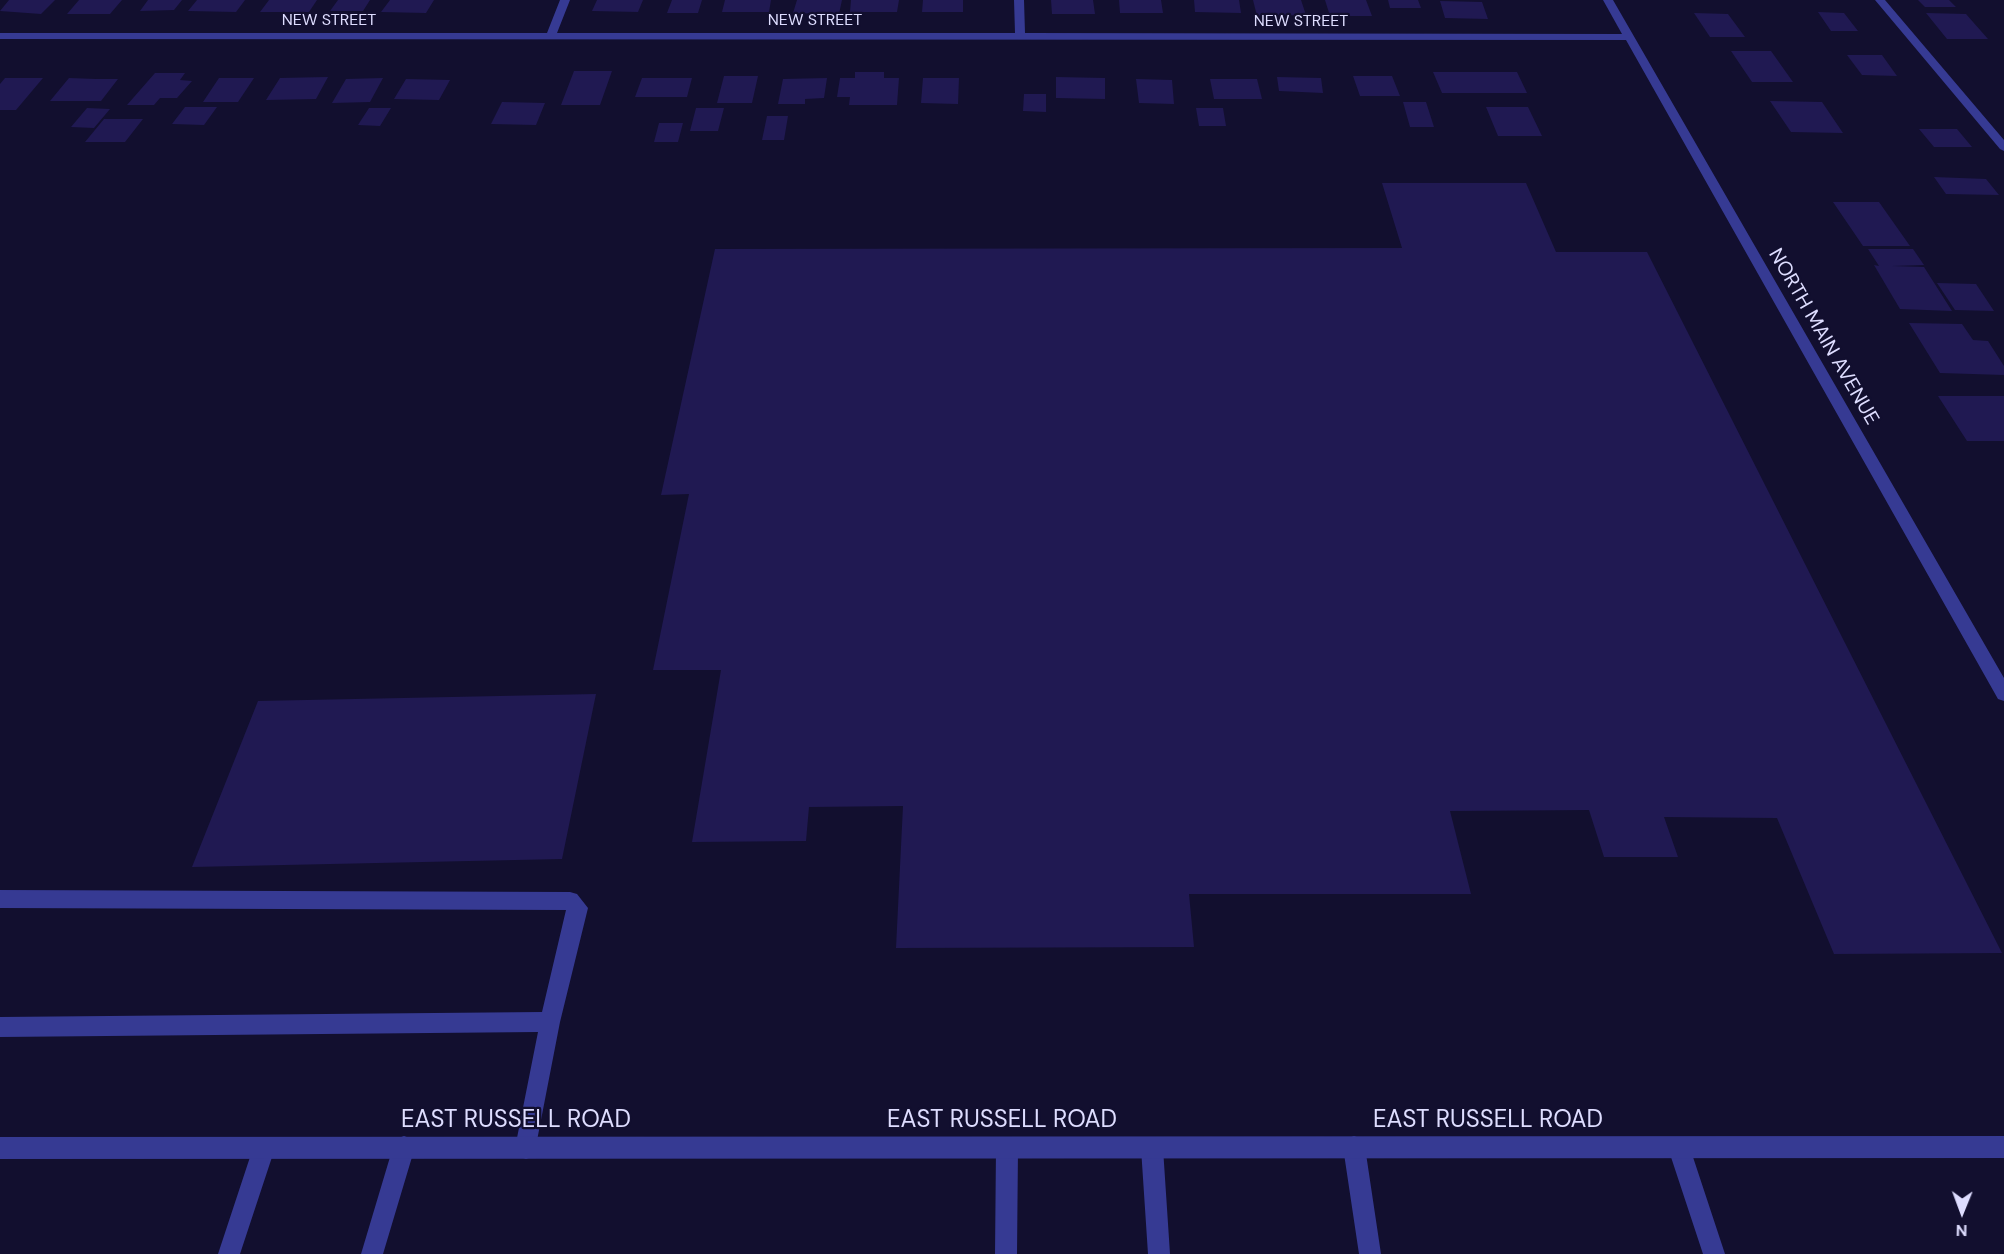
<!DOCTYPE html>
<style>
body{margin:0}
#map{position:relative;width:2004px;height:1254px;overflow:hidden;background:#120f2f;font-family:"DM Sans",sans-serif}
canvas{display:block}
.north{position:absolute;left:1932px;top:1182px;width:60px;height:60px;-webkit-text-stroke:4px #120f2f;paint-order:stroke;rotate:181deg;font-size:16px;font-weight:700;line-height:24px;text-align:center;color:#deddff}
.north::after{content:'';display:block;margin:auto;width:21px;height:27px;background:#deddff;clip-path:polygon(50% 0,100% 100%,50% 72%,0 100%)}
</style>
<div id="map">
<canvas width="2004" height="1254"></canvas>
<div class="north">N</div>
</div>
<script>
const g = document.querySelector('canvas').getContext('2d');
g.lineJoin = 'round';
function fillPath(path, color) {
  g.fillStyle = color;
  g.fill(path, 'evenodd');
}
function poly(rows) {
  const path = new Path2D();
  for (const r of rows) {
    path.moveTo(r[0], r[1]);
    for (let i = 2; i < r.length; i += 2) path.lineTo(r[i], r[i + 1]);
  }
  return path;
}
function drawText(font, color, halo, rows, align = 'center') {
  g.font = font + ' "DM Sans",sans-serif';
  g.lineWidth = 4.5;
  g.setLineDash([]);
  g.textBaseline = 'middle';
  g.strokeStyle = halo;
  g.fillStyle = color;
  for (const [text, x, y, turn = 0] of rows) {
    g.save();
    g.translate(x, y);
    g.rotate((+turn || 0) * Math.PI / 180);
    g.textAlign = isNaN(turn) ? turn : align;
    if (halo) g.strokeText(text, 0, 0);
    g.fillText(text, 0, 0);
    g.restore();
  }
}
const building = poly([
 [9,0,55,0,41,14,0,11],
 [79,0,122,0,110,14,67,14],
 [148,0,182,0,174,10,140,11],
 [197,0,245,0,236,12,188,11],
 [269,0,317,0,309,12,260,12],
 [338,0,370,0,363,11,330,11],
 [390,0,434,0,426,13,381,12],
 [597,0,643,0,638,12,592,11],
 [672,0,702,0,698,13,667,13],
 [725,0,771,0,769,12,722,12],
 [797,0,842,0,839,14,793,13],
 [851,0,899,0,897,12,850,12],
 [923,0,963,0,963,12,922,12],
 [1051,0,1093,0,1095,14,1052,14],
 [1119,0,1161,0,1163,13,1120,13],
 [1194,0,1239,0,1241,13,1195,12],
 [1253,0,1301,0,1306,15,1257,16],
 [1325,0,1366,0,1372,16,1330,16],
 [1388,0,1418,0,1421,8,1390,8],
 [1918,0,1949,0,1956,7,1925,7],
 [1440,1,1482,2,1488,19,1445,18],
 [1818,12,1844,13,1858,31,1831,31],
 [1694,13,1728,14,1745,37,1710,37],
 [1926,13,1966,14,1988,39,1947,39],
 [1731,51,1771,51,1793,82,1752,82],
 [1847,55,1882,55,1897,76,1862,75],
 [574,71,612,71,600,105,561,105],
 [855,72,884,72,884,78,899,78,897,105,849,105,850,97,837,97,840,78,855,78],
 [1433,72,1517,72,1527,93,1442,93],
 [155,73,185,73,180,80,192,81,177,98,160,98,154,105,127,105],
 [724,76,758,76,752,103,717,103],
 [1353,76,1392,76,1400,96,1360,96],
 [328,77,316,99,266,100,280,78],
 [1056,77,1105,78,1105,99,1056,98],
 [1277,77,1321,78,1323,93,1279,91],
 [5,78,43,78,16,110,0,110,0,84],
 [69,78,96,79,118,79,101,101,50,101],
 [219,78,254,78,238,102,203,102],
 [383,78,370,102,332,103,346,79],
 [642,78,692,78,687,97,635,97],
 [827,78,824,98,805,99,805,104,778,104,783,79],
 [923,78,959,78,958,104,921,103],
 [406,79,450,80,439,100,394,99],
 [1136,79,1172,80,1174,104,1139,103],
 [1210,79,1257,79,1262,99,1214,99],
 [1024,94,1046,94,1046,112,1023,111],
 [1770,101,1822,102,1843,133,1791,132],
 [502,102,545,103,536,125,491,124],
 [1403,102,1426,102,1434,127,1410,127],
 [185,107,217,107,204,125,172,124],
 [1486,107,1528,107,1542,136,1498,136],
 [87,108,110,109,94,128,71,127],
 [369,108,391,108,380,126,358,125],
 [696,108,724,108,718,131,690,131],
 [1196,108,1223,108,1226,126,1199,126],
 [767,116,788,116,784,140,762,140],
 [104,119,143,119,125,142,85,142],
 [659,123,683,123,678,142,654,142],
 [1919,129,1957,129,1972,147,1934,147],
 [1934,177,1986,179,1999,195,1946,194],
 [1382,183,1526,183,1556,252,1647,252,2002,953,1834,954,1777,818,1664,817,1678,857,1604,857,1589,810,1450,811,1471,894,1189,894,1194,947,896,948,903,806,809,807,806,841,692,842,721,670,653,670,689,494,661,495,715,249,1402,248],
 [1833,202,1879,202,1910,246,1863,246],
 [1868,249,1913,249,1924,265,1892,266,1924,267,1952,311,1900,309,1874,265,1879,266],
 [1937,283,1976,284,1994,311,1955,310],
 [1909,323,1962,324,1973,340,1988,341,2004,366,2004,375,1940,373],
 [1938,396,2004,396,2004,441,1967,441],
 [596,694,562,859,192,867,258,701]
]);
const service = poly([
 [1875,0,1885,0,2004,140,2004,151,2000,149,1875,0],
 [0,890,570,892,577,894,588,908,560,1022,534,1156,526,1159,518,1156,515,1148,538,1032,0,1037,0,1017,542,1012,566,910,0,908,0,890],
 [404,1136,412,1139,415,1147,383,1254,361,1254,393,1147,396,1139,404,1136],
 [1354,1136,1362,1139,1365,1147,1381,1254,1359,1254,1343,1147,1346,1139,1354,1136],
 [264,1137,272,1140,275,1148,240,1254,218,1254,253,1148,256,1140,264,1137],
 [1007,1137,1015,1140,1018,1148,1017,1254,995,1254,996,1148,999,1140,1007,1137],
 [1152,1137,1160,1140,1163,1148,1170,1254,1148,1254,1141,1148,1144,1140,1152,1137],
 [1679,1137,1687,1140,1690,1148,1725,1254,1703,1254,1668,1148,1671,1140,1679,1137]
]);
const minor = poly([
 [560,0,570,0,557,33,1015,33,1014,0,1024,0,1025,33,1622,34,1603,0,1613,0,2004,678,2004,701,1998,699,1626,40,0,39,0,33,547,33,560,0],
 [2004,1136,2004,1158,0,1159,0,1137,2004,1136]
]);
const farStreetnames = [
 ["NEW STREET",329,21],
 ["NEW STREET",815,21],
 ["NEW STREET",1301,22]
];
const streetNames = [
 ["NORTH MAIN AVENUE",1823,337,60]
];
const nearStreetnames = [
 ["EAST RUSSELL ROAD",516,1121],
 ["EAST RUSSELL ROAD",1002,1121],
 ["EAST RUSSELL ROAD",1488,1121]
];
fillPath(building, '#201952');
fillPath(service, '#363a93');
fillPath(minor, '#363a93');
drawText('16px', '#deddff', '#120f2f', farStreetnames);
drawText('20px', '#deddff', '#120f2f', streetNames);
drawText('24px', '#deddff', '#120f2f', nearStreetnames);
</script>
